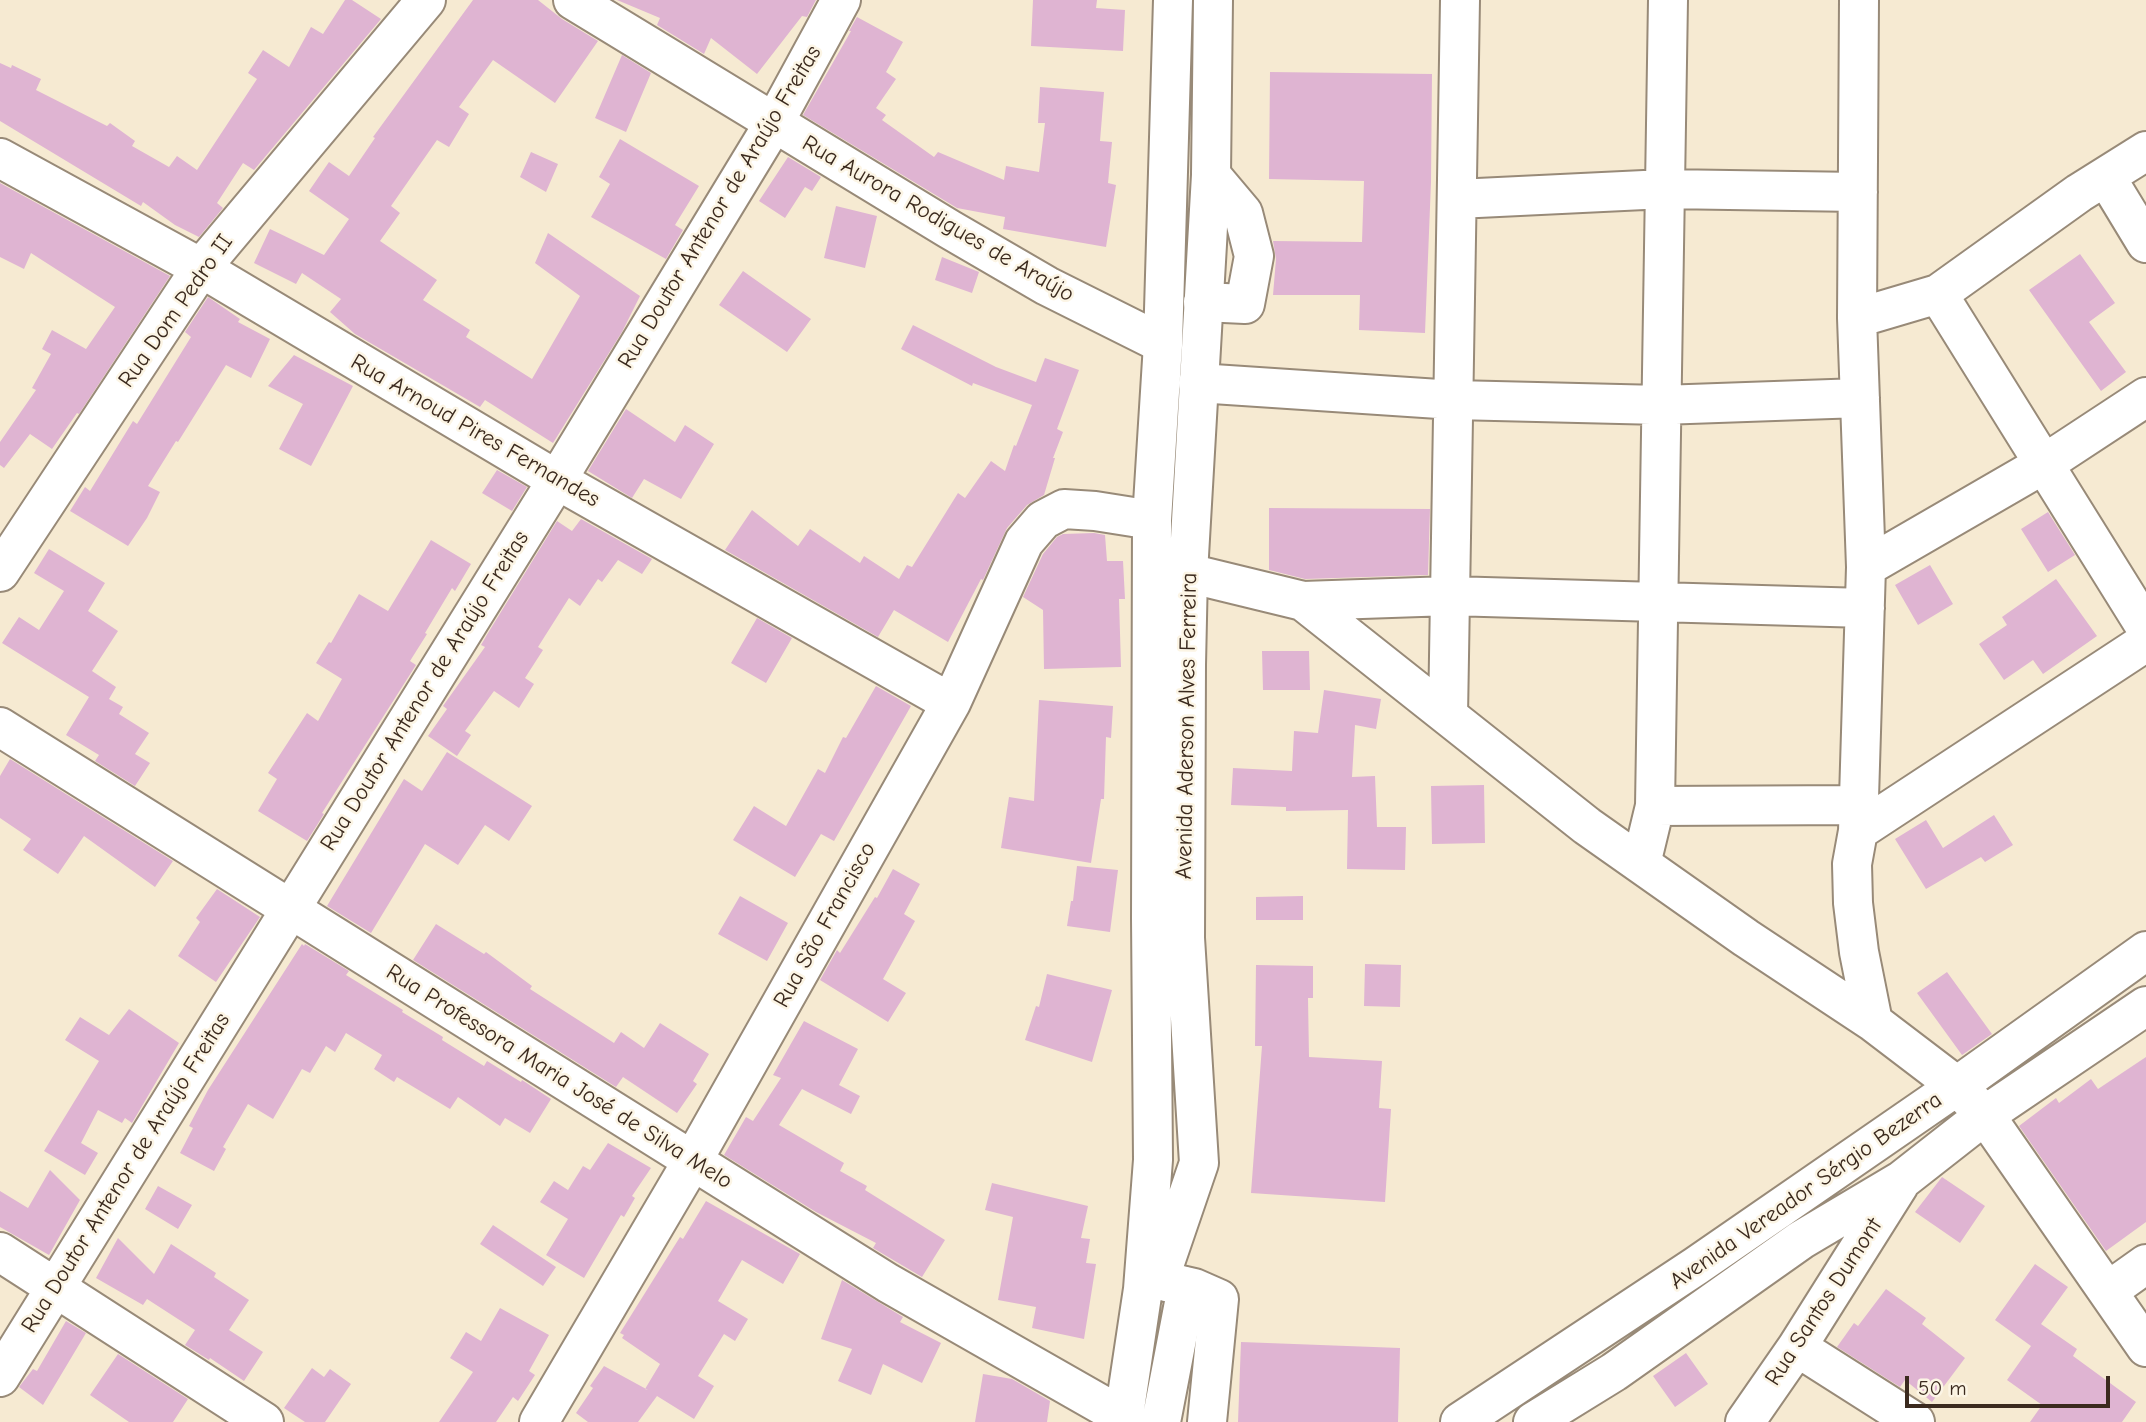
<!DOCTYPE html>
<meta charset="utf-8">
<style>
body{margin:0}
#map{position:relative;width:2146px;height:1422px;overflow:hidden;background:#f6ead2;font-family:"Comic Neue",sans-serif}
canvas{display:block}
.scale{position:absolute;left:1905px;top:1376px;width:205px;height:32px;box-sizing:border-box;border:4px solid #3b2a1e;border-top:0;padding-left:9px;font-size:21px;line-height:24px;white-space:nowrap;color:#3b2a1e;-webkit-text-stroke:5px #fcf5e5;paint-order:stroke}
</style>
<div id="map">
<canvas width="2146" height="1422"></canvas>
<div class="scale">50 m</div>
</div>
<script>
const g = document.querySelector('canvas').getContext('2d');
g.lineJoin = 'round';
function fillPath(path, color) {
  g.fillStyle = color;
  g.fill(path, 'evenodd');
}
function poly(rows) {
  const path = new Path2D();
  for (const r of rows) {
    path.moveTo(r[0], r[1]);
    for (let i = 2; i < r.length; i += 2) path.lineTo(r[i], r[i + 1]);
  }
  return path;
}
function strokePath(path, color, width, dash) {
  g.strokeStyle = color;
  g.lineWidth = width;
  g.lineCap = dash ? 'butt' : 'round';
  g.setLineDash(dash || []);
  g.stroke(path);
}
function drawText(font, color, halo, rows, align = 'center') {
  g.font = font + ' "Comic Neue",sans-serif';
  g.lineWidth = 5;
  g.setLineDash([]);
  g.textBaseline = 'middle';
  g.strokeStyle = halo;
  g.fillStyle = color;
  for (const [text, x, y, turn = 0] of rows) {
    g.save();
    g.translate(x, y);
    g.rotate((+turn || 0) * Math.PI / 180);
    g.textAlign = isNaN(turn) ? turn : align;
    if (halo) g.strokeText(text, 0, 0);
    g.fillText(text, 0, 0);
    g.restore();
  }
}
const building = poly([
 [345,0,352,0,381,19,254,170,243,163,217,203,223,208,199,237,175,225,143,202,141,206,0,121,0,63,11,68,12,65,41,79,36,90,107,126,110,123,135,141,132,146,169,167,177,156,197,170,257,79,248,73,263,50,289,67,311,27,323,34],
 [473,0,538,0,562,19,598,41,555,103,493,60,459,107,469,114,449,147,437,140,391,206,400,213,380,241,437,280,423,300,470,330,466,337,532,379,580,296,535,263,548,233,640,296,622,332,553,443,485,400,480,407,355,334,330,312,341,299,302,273,296,284,254,263,270,229,324,255,349,219,309,191,329,162,349,176,375,138,373,137],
 [617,0,816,0,807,17,802,16,757,74,711,38,704,54,657,25,660,18],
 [1033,0,1097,0,1096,8,1125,10,1123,51,1031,46],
 [857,17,903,42,886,72,896,79,876,108,886,115,882,120,934,157,938,152,1004,180,1006,166,1039,172,1045,123,1038,123,1040,87,1104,92,1100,141,1112,142,1108,183,1116,185,1106,247,1003,229,1005,217,957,208,803,115,851,31,849,31],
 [622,55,651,73,626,132,595,118],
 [1270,72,1432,74,1431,182,1425,333,1359,330,1360,295,1273,295,1276,259,1273,241,1362,242,1364,181,1269,179],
 [620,139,699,186,675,225,683,230,666,259,591,217,610,184,599,177],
 [531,152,558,164,546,192,520,177],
 [788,157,821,177,812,191,805,187,785,218,759,201],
 [0,183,170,276,79,414,77,413,52,449,30,434,4,468,0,465,0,442,36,390,32,388,51,354,42,349,52,330,86,349,115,307,31,253,24,269,0,257],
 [836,206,877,216,865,268,824,258],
 [2080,254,2115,303,2089,322,2126,372,2101,391,2029,290],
 [942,257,979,272,972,293,935,280],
 [743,271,811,319,787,352,719,305],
 [208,297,240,319,238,322,270,339,251,378,226,365,178,442,176,441,148,486,160,492,147,518,128,546,70,511,85,487,90,491,133,421,137,424,191,337,185,332],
 [913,325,996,367,1036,382,1045,358,1079,370,1057,429,1063,432,1053,458,1055,458,1044,495,1027,505,1007,528,983,580,981,579,948,642,894,610,878,637,725,550,752,510,798,546,810,529,860,563,864,556,899,579,907,565,912,567,958,493,965,498,991,461,1005,471,1014,445,1016,446,1032,405,973,383,972,386,901,349],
 [294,355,353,386,311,466,279,449,303,404,268,386],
 [626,409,675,442,685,425,714,444,681,499,644,479,632,498,588,471],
 [497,470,527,487,512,511,482,493],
 [1269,508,1430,509,1428,575,1305,579,1269,570],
 [2048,512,2075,555,2048,572,2021,529],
 [581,519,652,559,642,574,618,560,602,582,598,579,580,606,569,598,538,647,543,650,525,678,534,684,519,708,494,691,465,731,471,735,457,756,428,736,447,709,443,706,485,647,481,645,488,633,557,521,572,531],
 [1094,533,1105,535,1107,561,1123,561,1125,599,1119,599,1121,667,1044,669,1043,610,1023,597,1043,554,1057,537,1063,534],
 [431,540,471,564,455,591,452,588,425,633,427,634,410,661,416,665,322,813,324,814,307,841,258,811,277,779,268,773,307,713,318,721,342,679,316,663,329,642,331,643,359,594,388,611],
 [49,549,105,583,88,611,118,631,92,671,116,687,109,699,123,707,119,714,149,733,135,754,150,763,135,786,95,761,99,755,66,735,89,697,2,643,19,617,39,630,64,591,34,573],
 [1930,565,1953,604,1918,625,1895,585],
 [2056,579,2097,636,2043,674,2033,660,2004,680,1979,644,2007,625,2002,617],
 [757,618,792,638,766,683,731,663],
 [1262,651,1309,651,1310,690,1263,690],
 [876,686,911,706,834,841,821,834,795,877,733,840,754,806,786,826,818,769,825,773,843,737,846,738],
 [1324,690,1381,699,1376,729,1355,725,1352,777,1375,776,1377,827,1406,827,1405,870,1347,869,1348,810,1286,811,1286,807,1231,805,1233,768,1292,771,1294,731,1318,733],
 [1039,700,1113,706,1111,738,1106,737,1104,799,1101,799,1091,863,1001,848,1009,797,1034,801],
 [447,752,532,806,509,841,485,825,458,865,425,844,371,933,327,906,404,779,422,791],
 [10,759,173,861,155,887,84,836,58,874,23,850,31,839,0,818,0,776],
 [1484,785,1485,843,1432,844,1431,786],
 [1994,815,2013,845,1985,862,1981,857,1926,889,1895,839,1926,820,1943,848],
 [1077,866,1118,870,1110,932,1067,926,1071,901,1073,901],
 [893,869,920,884,904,914,915,921,883,979,906,993,888,1022,820,980,837,950,840,953,875,897,877,898],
 [217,889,260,917,216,982,178,956,200,922,196,918],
 [740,896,788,923,767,961,718,934],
 [1303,896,1303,920,1256,920,1256,897],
 [436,924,484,954,486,952,532,986,530,989,614,1043,621,1032,644,1048,660,1023,709,1054,693,1081,697,1084,677,1113,623,1077,616,1087,413,960],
 [302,944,304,946,305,944,349,971,346,975,403,1010,402,1012,443,1037,442,1040,484,1066,487,1061,521,1082,522,1080,551,1099,530,1133,505,1118,500,1126,458,1097,450,1109,397,1077,394,1082,374,1069,382,1055,346,1033,335,1052,326,1046,310,1073,302,1069,273,1119,248,1104,223,1147,226,1149,214,1171,180,1153,193,1128,189,1126,208,1090],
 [1365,964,1401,965,1400,1007,1364,1006],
 [1256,965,1313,966,1313,998,1308,998,1309,1057,1382,1061,1379,1108,1391,1109,1385,1202,1251,1193,1262,1046,1255,1046],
 [1947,972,1992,1034,1962,1055,1917,993],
 [1047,974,1112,990,1092,1062,1025,1040,1036,1006,1039,1007],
 [129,1009,179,1043,132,1123,125,1118,122,1123,98,1110,81,1143,98,1153,85,1175,44,1151,99,1061,65,1040,80,1017,109,1035],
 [804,1021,858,1049,839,1085,860,1096,851,1114,802,1089,779,1125,844,1163,840,1171,867,1186,865,1190,945,1240,922,1277,873,1248,876,1243,816,1212,724,1155,746,1117,753,1121,781,1078,773,1075],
 [2146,1057,2146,1222,2106,1251,2019,1126,2056,1098,2059,1103,2091,1079,2098,1089],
 [608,1143,651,1168,632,1196,635,1198,624,1217,621,1215,584,1278,546,1255,568,1219,540,1202,554,1181,568,1190,583,1166,590,1170],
 [50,1170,80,1200,49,1255,0,1227,0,1191,28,1208],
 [1942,1177,1985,1206,1960,1243,1915,1212],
 [992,1183,1088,1206,1081,1238,1090,1239,1086,1263,1096,1264,1084,1339,1032,1328,1036,1307,998,1300,1013,1217,985,1210],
 [158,1186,192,1205,178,1229,145,1209],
 [706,1201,800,1254,783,1284,742,1260,718,1301,748,1319,735,1341,724,1334,698,1376,714,1386,694,1419,657,1396,638,1422,588,1422,576,1413,593,1388,590,1386,604,1366,648,1390,645,1389,660,1364,622,1338,624,1335,620,1333,680,1237,683,1239],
 [493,1225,556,1267,543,1286,480,1244],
 [118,1238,154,1274,171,1244,216,1273,214,1277,249,1300,229,1330,263,1352,244,1381,210,1358,209,1360,185,1345,195,1330,147,1299,143,1305,96,1278],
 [2035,1264,2068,1287,2041,1324,2077,1349,2073,1356,2136,1402,2122,1422,2030,1422,2042,1405,2007,1380,2031,1346,1995,1320],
 [842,1280,903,1317,900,1322,941,1343,922,1383,883,1364,871,1395,838,1381,852,1349,821,1339],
 [1886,1289,1926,1318,1922,1324,1965,1358,1932,1402,1905,1380,1900,1387,1837,1347,1854,1323,1858,1326],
 [500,1308,549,1335,529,1371,535,1375,518,1401,513,1397,496,1422,439,1422,473,1372,450,1358,466,1332,481,1341],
 [66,1321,86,1333,43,1405,19,1387,33,1369,37,1371],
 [1241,1342,1400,1348,1398,1422,1238,1422],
 [1686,1353,1708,1384,1675,1407,1653,1376],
 [118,1354,188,1399,173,1422,129,1422,90,1395],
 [312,1368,324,1377,330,1369,351,1384,325,1422,305,1422,284,1408],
 [983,1374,1012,1379,1050,1401,1047,1422,975,1422]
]);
const minor = poly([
 [573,0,949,229,1047,286,1163,344],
 [1859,0,1857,318,1866,567,1858,831,1852,864,1853,903,1859,952,1873,1022],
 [0,158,201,268,557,480,951,703],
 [2106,177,2146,243],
 [1457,199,1665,189,1858,192],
 [1938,294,2146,628],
 [1203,302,1245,304,1254,256,1243,213,1211,175],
 [1857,318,1938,294,2079,193,2146,151],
 [1198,383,1454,400,1661,405,1860,398],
 [1866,567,2044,464,2146,397],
 [0,572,201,268,426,0],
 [1188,573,1303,601,1450,596,1865,608],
 [1303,601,1587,826,1746,938,1873,1022,1957,1086,1985,1115,2146,1347],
 [1448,716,1460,0],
 [0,727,888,1283,1123,1417],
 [1655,806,1859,805],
 [1858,831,2146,642],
 [1641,864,1655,806,1668,0],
 [0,1252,264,1422],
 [1159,1280,1194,1288,1219,1299,1207,1422],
 [2108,1291,2146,1264],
 [1797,1347,1915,1422],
 [0,1377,557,480,774,123,841,0],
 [539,1422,693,1160,951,703,1024,542,1043,520,1064,509,1095,511,1152,520],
 [1460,1422,1696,1266,1957,1086,2146,951],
 [1533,1422,1614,1372,1801,1240,1902,1180,1985,1115,2146,1006],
 [1745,1422,1797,1347,1899,1185]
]);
const major = poly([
 [1123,1422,1143,1289,1153,1160,1151,918,1152,520,1163,344,1173,0],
 [1161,1422,1187,1287,1159,1280,1199,1163,1185,938,1186,665,1188,573,1211,175,1213,0]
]);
const streetNames = [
 ["Rua Doutor Antenor de Araújo Freitas",720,207,-59],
 ["Rua Aurora Rodigues de Araújo",938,219,30],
 ["Rua Dom Pedro II",176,311,-55],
 ["Rua Arnoud Pires Fernandes",475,431,30],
 ["Rua Doutor Antenor de Araújo Freitas",425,691,-58],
 ["Avenida Aderson Alves Ferreira",1187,726,-89],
 ["Rua São Francisco",825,925,-61],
 ["Rua Professora Maria José de Silva Melo",559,1077,32],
 ["Rua Doutor Antenor de Araújo Freitas",126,1173,-58],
 ["Avenida Vereador Sérgio Bezerra",1806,1191,-35],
 ["Rua Santos Dumont",1824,1302,-57]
];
fillPath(building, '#dfb4d2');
strokePath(minor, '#988a78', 42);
strokePath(major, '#988a78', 42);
strokePath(minor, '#fff', 38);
strokePath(major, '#fff', 38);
drawText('23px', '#3b2a1e', '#fcf5e5', streetNames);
</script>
